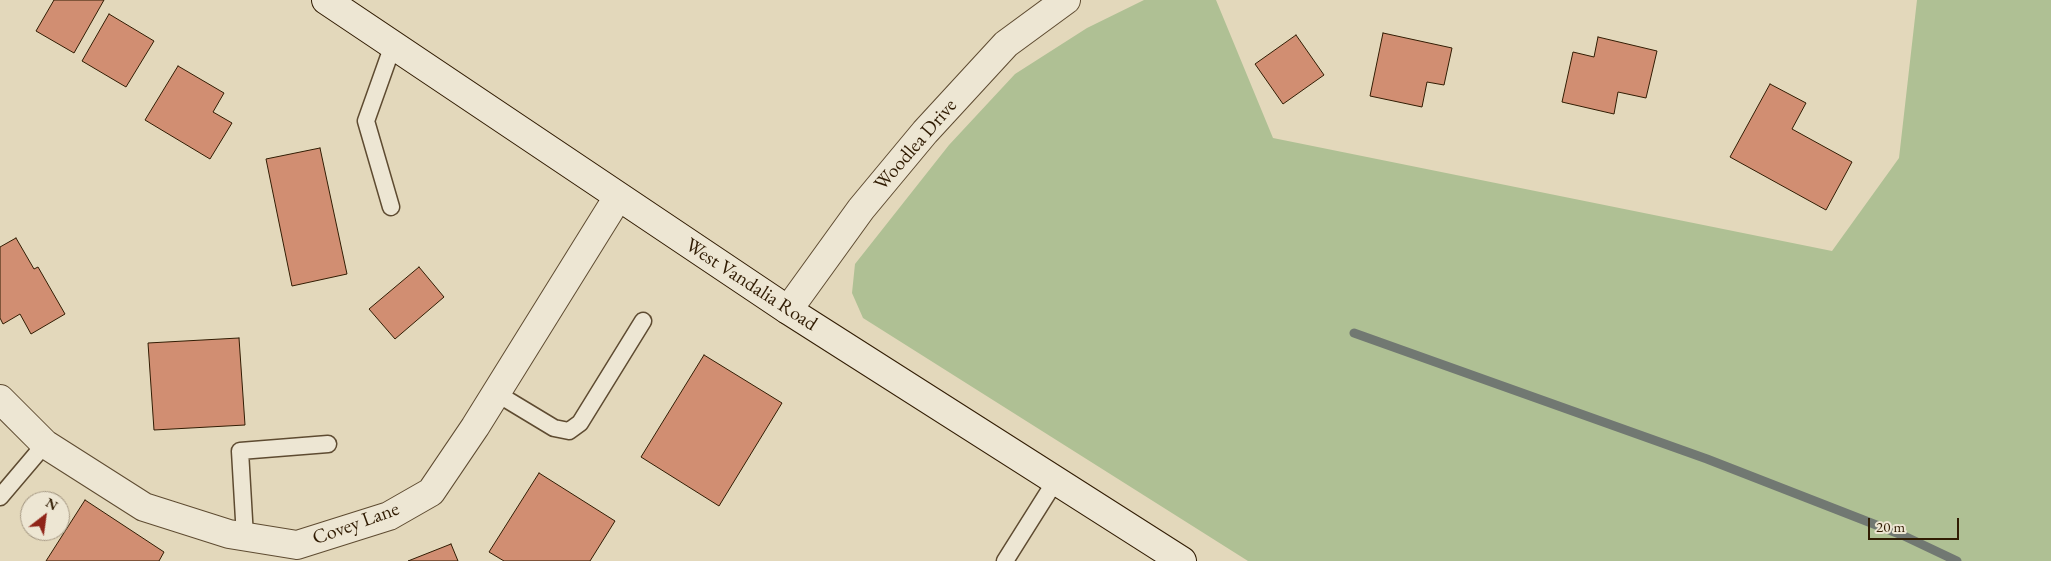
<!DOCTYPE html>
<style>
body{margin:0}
#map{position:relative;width:2051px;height:561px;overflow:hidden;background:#e3d8bb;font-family:"EB Garamond",serif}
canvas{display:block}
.north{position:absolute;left:20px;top:491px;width:50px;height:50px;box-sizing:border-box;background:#ede6d3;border:1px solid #a29580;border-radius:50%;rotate:30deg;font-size:14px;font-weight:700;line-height:20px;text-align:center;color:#311c03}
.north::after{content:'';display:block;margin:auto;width:18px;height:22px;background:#8f2418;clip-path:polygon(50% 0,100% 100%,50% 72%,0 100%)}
.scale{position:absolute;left:1868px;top:518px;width:91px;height:22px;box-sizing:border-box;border:2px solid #311c03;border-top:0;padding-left:6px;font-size:15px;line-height:18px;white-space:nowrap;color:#311c03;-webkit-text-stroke:4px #ede6d3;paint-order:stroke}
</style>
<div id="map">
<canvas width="2051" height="561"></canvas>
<div class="north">N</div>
<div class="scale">20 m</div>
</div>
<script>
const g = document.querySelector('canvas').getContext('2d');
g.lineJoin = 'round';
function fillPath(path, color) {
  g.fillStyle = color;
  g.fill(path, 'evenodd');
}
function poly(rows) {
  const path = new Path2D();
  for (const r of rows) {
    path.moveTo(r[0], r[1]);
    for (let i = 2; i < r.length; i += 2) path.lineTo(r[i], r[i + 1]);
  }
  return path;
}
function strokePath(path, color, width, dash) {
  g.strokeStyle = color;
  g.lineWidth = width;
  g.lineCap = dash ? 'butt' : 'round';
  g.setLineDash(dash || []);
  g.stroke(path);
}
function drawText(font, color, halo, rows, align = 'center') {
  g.font = font + ' "EB Garamond",serif';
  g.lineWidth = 4.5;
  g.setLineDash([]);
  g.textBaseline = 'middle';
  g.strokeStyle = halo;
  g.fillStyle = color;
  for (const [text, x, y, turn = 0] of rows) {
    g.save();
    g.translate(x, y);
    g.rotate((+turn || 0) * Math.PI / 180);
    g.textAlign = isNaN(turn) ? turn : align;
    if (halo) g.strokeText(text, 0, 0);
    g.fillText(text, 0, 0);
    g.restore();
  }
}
const green = poly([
 [1144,0,1216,0,1273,138,1832,251,1899,158,1917,0,2051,0,2051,561,1248,561,863,318,852,293,855,264,949,145,1015,74,1087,28]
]);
const stream = poly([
 [1354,333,1707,459,1902,535,1957,561]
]);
const building = poly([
 [54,0,104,0,74,53,36,31,54,0],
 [109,14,154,41,126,87,82,61,109,14],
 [1383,33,1452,48,1444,85,1427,82,1422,107,1370,96,1383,33],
 [1296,35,1324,75,1283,104,1255,64,1296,35],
 [1598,37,1657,51,1646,98,1618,92,1614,114,1562,102,1573,52,1594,57,1598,37],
 [178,66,224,93,213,112,232,123,210,159,145,120,178,66],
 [1770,84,1806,103,1792,129,1852,162,1826,210,1730,157,1770,84],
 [320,148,347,274,292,286,266,159,320,148],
 [16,238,34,269,38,267,65,314,31,334,20,314,3,324,0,318,0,247,16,238],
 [419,267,444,297,395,339,369,309,419,267],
 [239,338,245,425,154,430,148,343,239,338],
 [704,355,782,403,719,506,641,457,704,355],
 [539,473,615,521,590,561,504,561,489,552,539,473],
 [85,500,164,552,159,561,46,561,85,500],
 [451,544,458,561,408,561,451,544]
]);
const lane = poly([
 [391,207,366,121,393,45],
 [496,393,554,428,569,431,580,423,643,321],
 [0,497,45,444],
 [245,537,240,451,328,444],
 [1005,561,1056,480]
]);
const street = poly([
 [788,310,861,209,925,132,1006,44,1066,0],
 [0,399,45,444,144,507,229,534,297,545,389,516,431,492,475,427,618,197]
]);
const secondary = poly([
 [326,0,788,310,1182,561]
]);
const streetNames = [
 ["Woodlea Drive",916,145,-49],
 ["West Vandalia Road",751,285,33],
 ["Covey Lane",356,524,-20]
];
fillPath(green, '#afc094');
strokePath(stream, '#717872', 9);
fillPath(building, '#d18e72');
strokePath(building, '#311c03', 1);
strokePath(lane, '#5e4b31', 19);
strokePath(street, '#5e4b31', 30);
strokePath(secondary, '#311c03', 30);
strokePath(lane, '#ede6d3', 16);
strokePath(street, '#ede6d3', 28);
strokePath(secondary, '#ede6d3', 28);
drawText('20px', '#311c03', '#ede6d3', streetNames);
</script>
